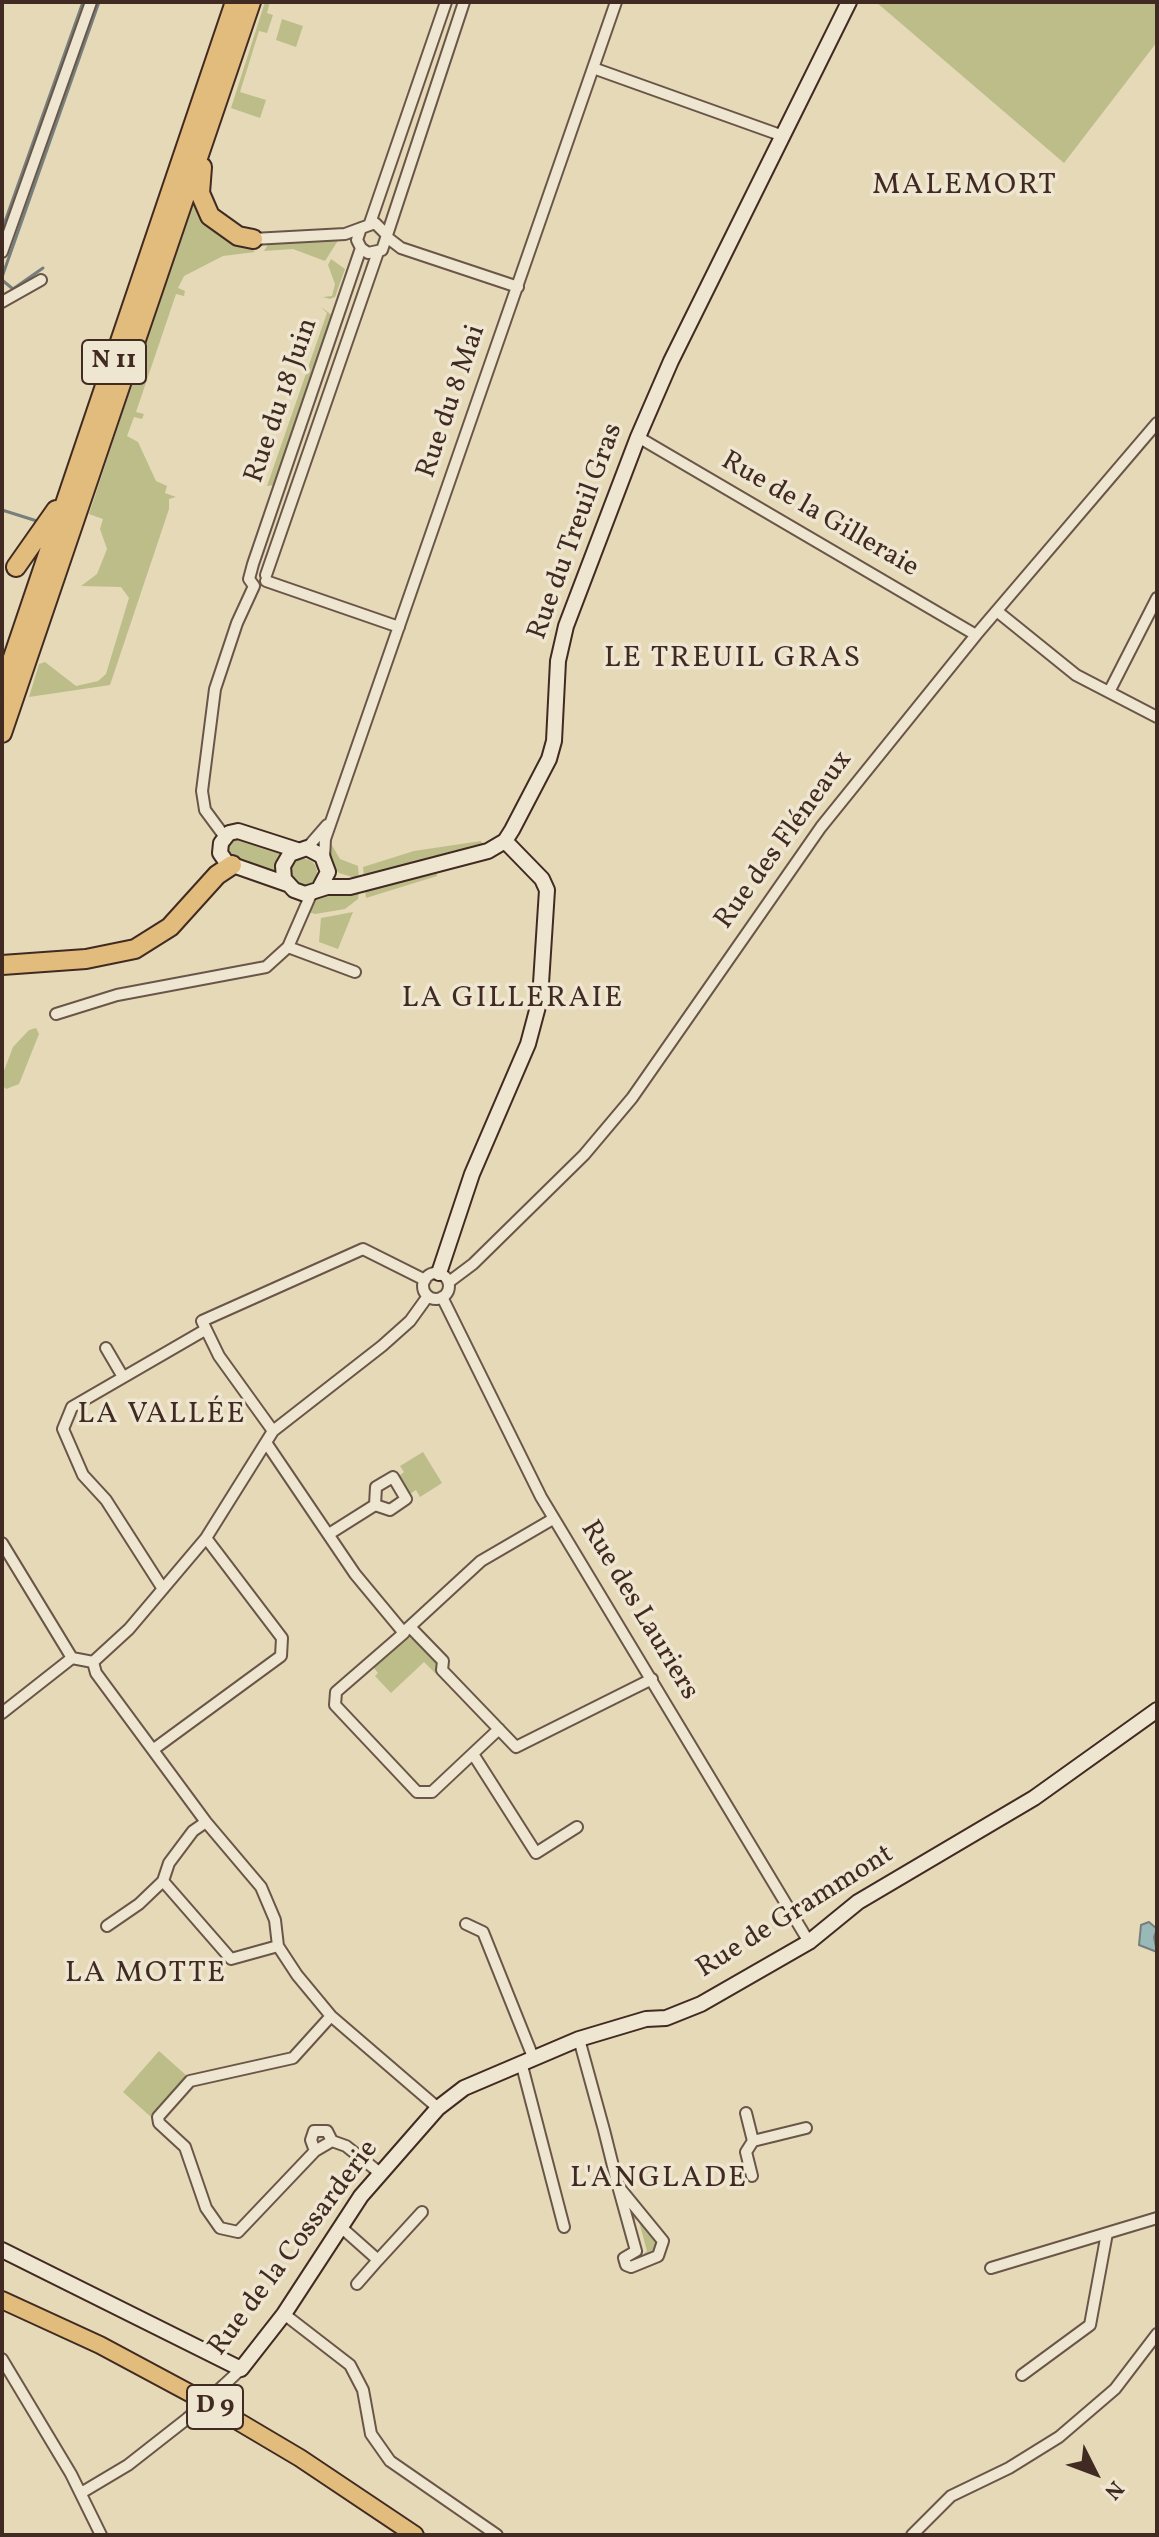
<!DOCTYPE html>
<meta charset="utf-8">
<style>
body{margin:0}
#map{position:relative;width:1159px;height:2537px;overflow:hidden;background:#e5d9b8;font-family:Vollkorn,serif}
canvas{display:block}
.frame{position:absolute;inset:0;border:4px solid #412a22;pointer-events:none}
.north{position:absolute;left:1055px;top:2433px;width:80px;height:80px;-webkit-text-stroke:6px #eee6d1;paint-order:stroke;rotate:132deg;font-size:22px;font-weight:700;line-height:32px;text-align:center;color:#412a22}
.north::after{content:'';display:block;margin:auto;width:28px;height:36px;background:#412a22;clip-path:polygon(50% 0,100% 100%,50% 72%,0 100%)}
</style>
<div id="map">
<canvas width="1159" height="2537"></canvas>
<div class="frame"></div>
<div class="north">N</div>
</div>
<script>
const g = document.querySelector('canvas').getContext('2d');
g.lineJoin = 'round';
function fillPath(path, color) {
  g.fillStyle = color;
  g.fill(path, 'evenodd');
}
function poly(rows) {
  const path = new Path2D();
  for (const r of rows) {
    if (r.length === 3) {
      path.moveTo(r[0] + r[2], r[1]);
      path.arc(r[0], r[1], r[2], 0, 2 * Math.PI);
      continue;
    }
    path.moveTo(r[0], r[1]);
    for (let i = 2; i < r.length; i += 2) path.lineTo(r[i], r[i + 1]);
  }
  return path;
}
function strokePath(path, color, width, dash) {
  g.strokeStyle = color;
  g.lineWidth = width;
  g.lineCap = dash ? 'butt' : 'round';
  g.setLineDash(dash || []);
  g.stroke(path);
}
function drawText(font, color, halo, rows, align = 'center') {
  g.font = font + ' Vollkorn,serif';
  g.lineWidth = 7;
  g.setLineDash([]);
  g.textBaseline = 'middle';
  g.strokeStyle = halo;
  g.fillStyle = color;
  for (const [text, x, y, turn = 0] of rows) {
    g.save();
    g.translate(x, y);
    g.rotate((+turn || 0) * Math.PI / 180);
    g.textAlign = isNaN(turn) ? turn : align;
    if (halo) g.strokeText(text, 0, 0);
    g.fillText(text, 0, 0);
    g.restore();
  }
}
const green = poly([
 [265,2,270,2,267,13,273,15,267,33,259,31,240,92,266,100,260,118,231,108],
 [876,2,1157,2,1157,42,1064,163],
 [282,19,303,26,296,47,276,40],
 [196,190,255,252,223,256,184,276,178,288,185,291,184,296,176,294,136,412,144,414,142,419,134,417,127,436,138,442,156,481,167,486,165,493,176,497,169,499,169,509,110,685,29,697,39,664,45,662,76,686,98,681,106,674,129,598,121,587,81,586,97,574,107,549,100,529,103,519,89,514],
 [339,239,325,261,293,249,264,251,269,243],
 [331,259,345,269,335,297,330,299,323,297,332,296,335,284,328,265],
 [321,307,333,316,275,485,267,486,327,313],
 [235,837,287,851,278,874,230,857,228,846],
 [481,841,483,846,364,877,363,867,414,851],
 [330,842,340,859,358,866,359,879,339,873,334,868,328,854],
 [304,872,13],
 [437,868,437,876,366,898,365,889],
 [359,891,358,899,345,909,315,914,306,911,313,898,322,893],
 [353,912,338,949,319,942,321,918],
 [29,1030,36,1028,39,1034,19,1084,6,1089,2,1085,2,1076,13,1047],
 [423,1452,442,1483,420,1497,416,1490,410,1494,399,1476,404,1472,400,1466],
 [410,1637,438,1665,437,1670,435,1673,424,1662,391,1693,375,1676,378,1673,373,1667],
 [159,2051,187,2076,151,2117,123,2092],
 [632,2209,657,2242,652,2255,642,2260,641,2256,647,2251,638,2218,631,2222,628,2211]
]);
const water = poly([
 [1149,1922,1157,1929,1154,1937,1157,1952,1139,1945,1141,1925,1149,1922]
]);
const stream = poly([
 [2,230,83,2],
 [2,277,99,2],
 [2,280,13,289,43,268],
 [2,510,37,521]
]);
const street = poly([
 [593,68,783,136],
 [370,223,446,2],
 [387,235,464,2],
 [388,238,401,248,518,287],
 [253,239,345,234,375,223,387,235,382,250,368,253,361,248,357,240,361,228],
 [2,252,91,2],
 [2,302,41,280],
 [638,437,976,635],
 [266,575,378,252],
 [266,581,399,627],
 [254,586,249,579,253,564,361,248],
 [998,612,1076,675,1157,717],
 [1109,692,1157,598],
 [225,837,205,810,202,791,215,689,237,623,254,586],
 [307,848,327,825],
 [324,859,325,839,616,2],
 [288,947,355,972],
 [56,1014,117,995,266,967,288,947,312,892],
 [436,1286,13],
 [449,1282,473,1264,584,1155,632,1098,821,827,976,635,1157,423],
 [442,1297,541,1497,809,1942],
 [106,1348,123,1377],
 [273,1431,219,1356,202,1321,363,1249,425,1280],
 [267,1444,355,1574,404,1633,336,1692,335,1705,417,1792,432,1792,499,1729],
 [329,1534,375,1505,390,1510,406,1499,393,1477,376,1487,375,1505],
 [2,1543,72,1658],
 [163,1589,106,1500,83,1475,63,1429,72,1407,205,1330],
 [410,1627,443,1661,442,1670,516,1747,652,1679],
 [405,1631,481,1561,553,1519],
 [93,1662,96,1673,206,1822,261,1887,275,1920,278,1946,297,1975,331,2016,438,2108],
 [93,1662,129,1629,206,1538,273,1431,382,1346,410,1321,428,1296],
 [2,1713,72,1658,93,1662],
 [154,1749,281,1656,282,1638,206,1538],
 [473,1754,536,1853,577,1827],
 [206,1822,193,1831,169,1863,163,1881,231,1959,278,1946],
 [466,1924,483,1932,533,2057],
 [107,1926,139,1904,163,1881],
 [331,2016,293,2058,190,2081,158,2117,159,2123,185,2147,206,2208,220,2228,238,2232,315,2151,332,2141,346,2146,380,2173],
 [579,2039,604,2130,618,2186,636,2251,624,2258,626,2265,631,2267,658,2256,663,2241,618,2186],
 [521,2062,564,2227],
 [746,2113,753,2141],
 [315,2151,311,2140,314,2131,327,2131,332,2141],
 [752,2176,746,2152,753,2141,806,2128],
 [342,2228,378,2260,422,2212],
 [991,2268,1157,2218],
 [357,2284,378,2260],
 [284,2314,350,2365,363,2390,371,2434,390,2461,497,2535],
 [2,2359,71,2474,101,2535],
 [1022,2375,1090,2325,1107,2233],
 [224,2385,241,2369],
 [81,2493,128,2465,188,2418],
 [912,2535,951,2496,1009,2468,1059,2437,1115,2389,1157,2334]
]);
const secondary = poly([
 [287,884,227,863,220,853,221,843,229,833,238,831,297,850],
 [319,889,328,872,322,856,307,848,290,854,283,866,284,879,294,890,305,894,327,887,350,887,488,851,505,841,512,830,549,759,554,741,558,661,566,626,638,437,671,361,849,2],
 [439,1273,472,1174,528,1044,540,999,547,890,542,879,505,841],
 [2,2250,241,2369,284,2314,361,2196,438,2108,464,2088,579,2039,646,2019,666,2018,701,2004,809,1942,858,1902,1034,1798,1157,1710]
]);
const primary = poly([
 [2,2300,100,2345,197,2397,300,2458,415,2535]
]);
const highway = poly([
 [202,167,200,193,210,216,238,236,253,239],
 [16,567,56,510],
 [2,690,235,2],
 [2,733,251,2],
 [2,965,86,959,135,949,170,927,217,875,232,865]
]);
const streetBridge = poly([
 [188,2418,224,2385]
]);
const shields = [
 [114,362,64],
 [215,2407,56]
];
const shieldNames = [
 ["N 11",114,362],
 ["D 9",215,2407]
];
const streetNames = [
 ["Rue du 18 Juin",283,401,-71],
 ["Rue du 8 Mai",453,402,-71],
 ["Rue de la Gilleraie",819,516,30],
 ["Rue du Treuil Gras",577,532,-70],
 ["Rue des Fléneaux",785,841,-54],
 ["Rue des Lauriers",638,1611,59],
 ["Rue de Grammont",796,1913,-32],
 ["Rue de la Cossarderie",295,2249,-53]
];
const neighbourhoodNames = [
 ["MALEMORT",965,187],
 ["LE TREUIL GRAS",733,660],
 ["LA GILLERAIE",513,1000],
 ["LA VALLÉE",162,1416],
 ["LA MOTTE",146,1975],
 ["L'ANGLADE",659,2180]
];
fillPath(green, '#bcbd89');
fillPath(water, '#99b8b8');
strokePath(water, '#767f7c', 2);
strokePath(stream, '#767f7c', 3);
strokePath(street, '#6a5648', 14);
strokePath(secondary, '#412a22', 18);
strokePath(primary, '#412a22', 20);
strokePath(highway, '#412a22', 22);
strokePath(street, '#eee6d1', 10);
strokePath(secondary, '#eee6d1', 14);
strokePath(primary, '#e2bc7c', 16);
strokePath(highway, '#e2bc7c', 18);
strokePath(streetBridge, '#6a5648', 14, []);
strokePath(streetBridge, '#eee6d1', 10);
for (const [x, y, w] of shields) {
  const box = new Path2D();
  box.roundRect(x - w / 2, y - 22, w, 44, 6);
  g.fillStyle = '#eee6d1';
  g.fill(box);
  strokePath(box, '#412a22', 2);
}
drawText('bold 26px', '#412a22', null, shieldNames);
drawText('28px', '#412a22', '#eee6d1', streetNames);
g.letterSpacing = '2px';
drawText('30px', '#412a22', '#eee6d1', neighbourhoodNames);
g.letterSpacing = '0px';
</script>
